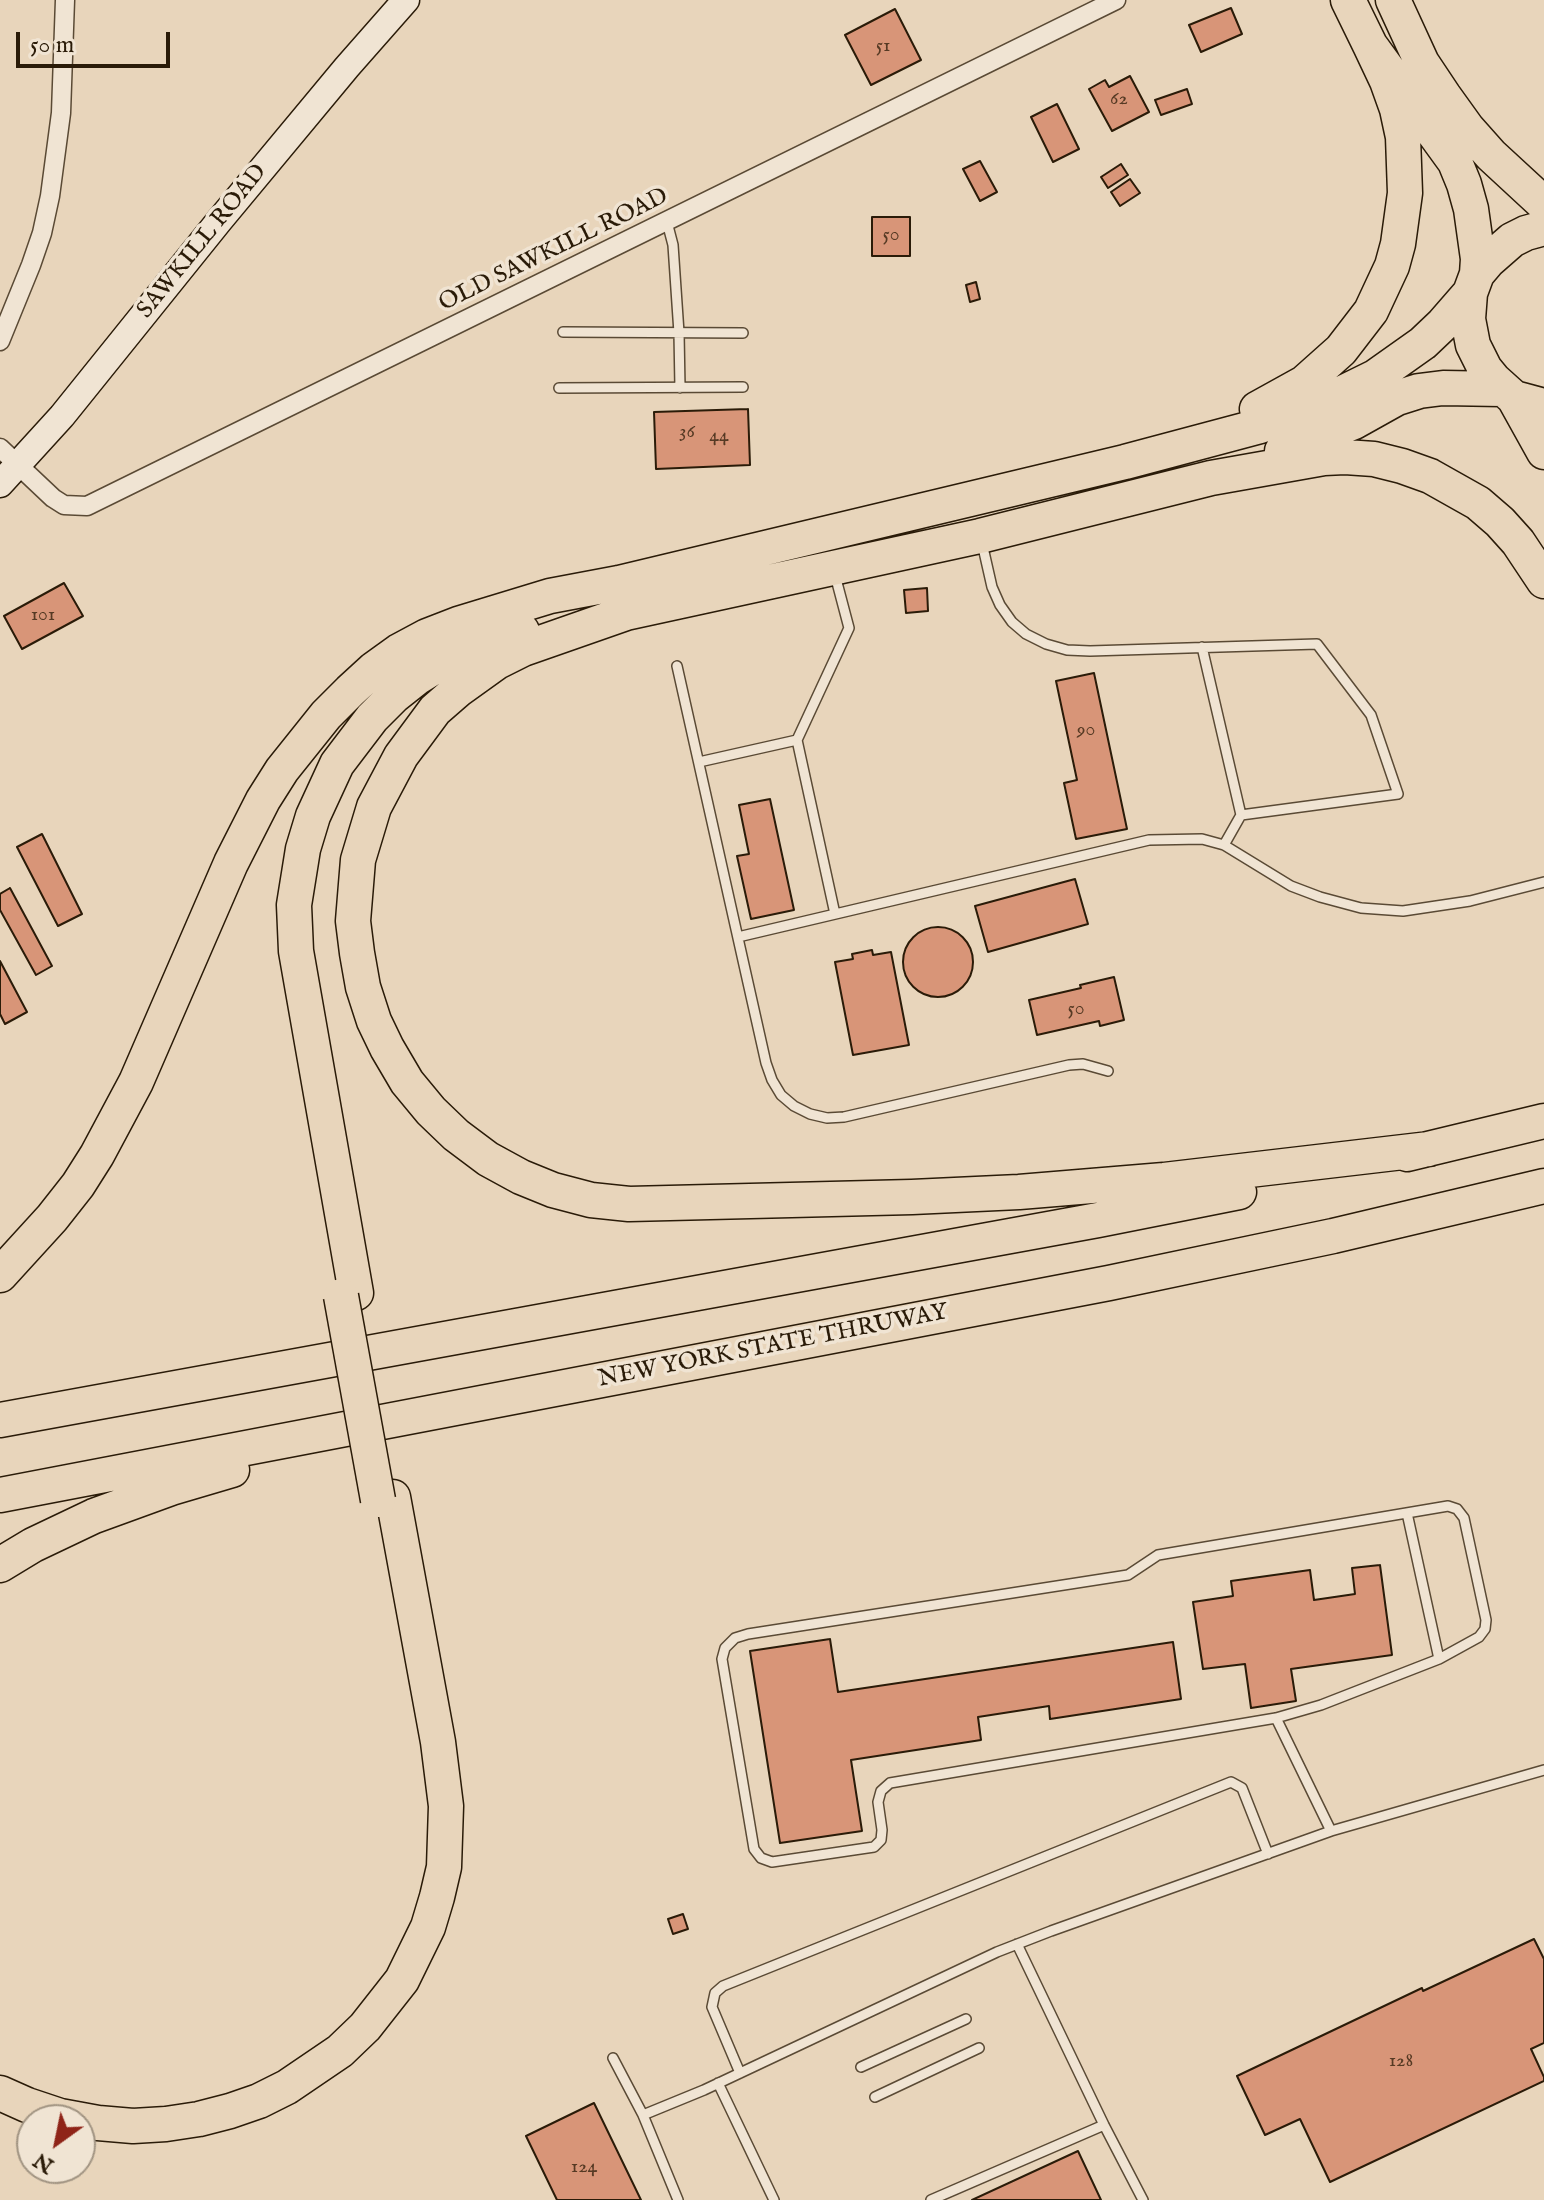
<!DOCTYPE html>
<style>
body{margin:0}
#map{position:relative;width:1544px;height:2200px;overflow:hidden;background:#e8d5bb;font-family:"IM FELL English",serif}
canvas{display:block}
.north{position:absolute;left:16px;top:2104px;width:80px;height:80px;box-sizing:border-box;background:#f0e4d3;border:2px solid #a19482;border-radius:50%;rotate:213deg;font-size:22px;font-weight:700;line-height:32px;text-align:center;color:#2a1b08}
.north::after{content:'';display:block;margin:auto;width:28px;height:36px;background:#8f2418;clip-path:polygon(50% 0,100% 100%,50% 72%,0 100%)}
.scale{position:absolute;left:16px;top:32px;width:154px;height:36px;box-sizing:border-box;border:4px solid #2a1b08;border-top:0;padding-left:10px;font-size:24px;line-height:28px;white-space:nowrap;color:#2a1b08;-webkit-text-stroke:6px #f0e4d3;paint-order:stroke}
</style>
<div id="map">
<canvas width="1544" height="2200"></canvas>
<div class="north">N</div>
<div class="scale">50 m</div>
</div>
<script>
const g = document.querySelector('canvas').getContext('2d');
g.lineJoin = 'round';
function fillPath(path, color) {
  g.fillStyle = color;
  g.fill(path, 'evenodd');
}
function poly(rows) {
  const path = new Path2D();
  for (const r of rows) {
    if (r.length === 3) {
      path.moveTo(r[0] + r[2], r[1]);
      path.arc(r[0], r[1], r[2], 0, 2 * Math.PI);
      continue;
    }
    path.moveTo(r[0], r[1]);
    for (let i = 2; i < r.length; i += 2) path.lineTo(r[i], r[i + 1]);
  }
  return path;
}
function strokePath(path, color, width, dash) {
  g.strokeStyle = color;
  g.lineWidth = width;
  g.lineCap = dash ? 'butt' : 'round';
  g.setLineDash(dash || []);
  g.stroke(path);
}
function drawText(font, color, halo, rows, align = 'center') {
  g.font = font + ' "IM FELL English",serif';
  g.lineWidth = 7;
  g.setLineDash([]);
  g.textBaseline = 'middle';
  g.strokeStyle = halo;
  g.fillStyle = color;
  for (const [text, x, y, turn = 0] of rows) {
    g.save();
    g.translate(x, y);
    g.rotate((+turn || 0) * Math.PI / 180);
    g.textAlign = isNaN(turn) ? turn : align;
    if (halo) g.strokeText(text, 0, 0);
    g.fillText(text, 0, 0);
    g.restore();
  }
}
const building = poly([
 [1231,8,1242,34,1201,52,1189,25,1231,8],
 [895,9,921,60,871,85,845,35,895,9],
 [1130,76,1149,112,1112,131,1089,89,1105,80,1109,87,1130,76],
 [1187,89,1192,104,1161,115,1155,100,1187,89],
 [1057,104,1079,149,1053,162,1031,117,1057,104],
 [980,161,997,192,980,201,963,169,980,161],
 [1121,164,1128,175,1108,188,1101,177,1121,164],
 [1130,179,1140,193,1120,206,1111,192,1130,179],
 [872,217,910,217,910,256,872,256,872,217],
 [976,282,980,299,970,302,966,285,976,282],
 [748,409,750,465,656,469,654,412,748,409],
 [64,583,83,616,22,649,4,616,64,583],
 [927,588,928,611,906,613,904,590,927,588],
 [1094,673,1127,829,1076,839,1064,783,1077,780,1056,681,1094,673],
 [770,799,794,910,751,919,737,856,749,854,739,805,770,799],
 [42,834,82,914,58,926,17,847,42,834],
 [1075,879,1088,924,988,952,975,906,1075,879],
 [10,888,52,966,36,975,0,910,0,894,10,888],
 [938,962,35],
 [872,950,873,955,891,952,909,1045,853,1055,835,962,853,959,852,954,872,950],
 [0,961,27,1012,5,1024,0,1014,0,961],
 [1114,977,1124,1020,1100,1026,1099,1021,1037,1035,1029,1000,1081,988,1080,985,1114,977],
 [1380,1565,1392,1655,1291,1669,1296,1701,1251,1708,1245,1664,1203,1669,1193,1602,1233,1596,1231,1581,1310,1570,1314,1600,1355,1594,1352,1568,1380,1565],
 [830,1639,838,1692,1173,1642,1181,1699,1050,1719,1049,1706,978,1717,981,1740,851,1760,862,1831,780,1843,750,1651,830,1639],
 [683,1914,688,1929,673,1934,668,1919,683,1914],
 [1534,1939,1544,1959,1544,2043,1531,2049,1544,2077,1544,2081,1330,2182,1300,2119,1265,2135,1237,2076,1422,1988,1423,1991,1534,1939],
 [594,2103,641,2200,557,2200,526,2136,594,2103],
 [1078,2151,1101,2200,972,2200,1078,2151]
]);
const lane = poly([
 [667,222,673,245,679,333,680,388],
 [563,332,743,333],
 [559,388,743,387],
 [982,543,992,587,1000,605,1012,622,1026,634,1046,644,1067,650,1090,651,1317,644,1371,715,1398,794,1241,815,1202,647],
 [835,575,849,628,797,740,835,914],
 [677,666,766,1063,772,1080,781,1095,794,1106,810,1114,827,1118,844,1117,1069,1065,1083,1064,1108,1071],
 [699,762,797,740],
 [1224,845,1241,815],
 [738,937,1149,840,1202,839,1224,845,1291,886,1320,897,1361,908,1403,911,1470,901,1544,882],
 [1448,1506,1457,1509,1464,1518,1486,1620,1485,1629,1479,1637,1439,1659,1321,1705,1276,1718,890,1783,881,1791,878,1802,882,1830,881,1840,874,1847,772,1862,761,1858,754,1849,722,1659,725,1648,735,1638,748,1634,1128,1575,1158,1555,1448,1506],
 [1407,1513,1439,1659],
 [1276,1718,1331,1831],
 [1017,1944,1104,2125,1143,2200],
 [613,2058,643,2115,704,2090,997,1952,1051,1931,1331,1831,1544,1770],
 [861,2067,966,2019],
 [740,2073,712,2007,715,1993,723,1986,1231,1782,1242,1788,1268,1854],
 [718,2083,774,2200],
 [875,2097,979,2048],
 [643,2115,678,2200],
 [931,2200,1104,2125]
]);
const street = poly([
 [0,341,31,265,42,233,50,196,61,113,65,0],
 [0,448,53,498,64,505,87,506,1116,0]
]);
const secondary = poly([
 [0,484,62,416,219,221,347,67,406,0]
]);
const highway = poly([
 [1348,0,1370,45,1455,162,1464,184,1471,209,1478,259,1477,274],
 [1393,0,1422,63,1444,96,1467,128,1491,155,1544,204],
 [1544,228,1526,233,1512,240,1488,261,1477,274,1470,293,1468,319,1473,345,1485,369,1494,380,1514,398,1544,406],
 [1514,398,1544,452],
 [1257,409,1304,383,1341,350,1371,311,1392,266,1398,244,1405,193,1403,137,1397,109,1387,81,1370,45],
 [1282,451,1354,422,1397,398,1419,391,1443,388,1502,389],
 [1429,1149,1164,1180,1019,1192,912,1197,629,1204,591,1200,553,1190,521,1177,488,1159,456,1135,431,1111,407,1082,387,1048,374,1021,363,987,357,953,353,921,358,860,374,807,401,756,435,710,458,690,497,662,523,649,626,613,980,536,1211,478,1324,458,1345,457,1374,459,1402,466,1430,476,1478,503,1500,522,1518,542,1544,581],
 [1407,1154,1544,1121],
 [0,1275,52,1218,78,1185,97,1155,136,1082,231,863,263,800,282,770,326,715,350,691,374,669,399,651,427,636,458,624,550,596,619,583,1125,462,1260,426,1318,405,1375,377,1423,343,1443,324,1470,293],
 [356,1293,296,951,294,905,303,849,313,816,337,764,372,718,394,696,418,677,442,662,468,649,522,631],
 [0,1420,1098,1220,1239,1192],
 [0,1495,1109,1283,1333,1236,1544,1186],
 [0,1565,33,1545,94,1516,171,1488,232,1470],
 [0,2093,27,2105,60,2116,98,2123,133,2126,166,2124,199,2119,230,2111,259,2101,287,2087,340,2051,365,2027,402,1980,428,1927,437,1897,444,1867,446,1806,438,1742,393,1497]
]);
const highwayBridge = poly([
 [341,1296,378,1500]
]);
const numberNames = [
 ["51",883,47],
 ["62",1119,100],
 ["50",891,236],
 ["36",687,433],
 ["44",719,437],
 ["101",43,616],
 ["90",1086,731],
 ["50",1076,1010],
 ["128",1401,2062],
 ["124",584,2168]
];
const streetNames = [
 ["SAWKILL ROAD",203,242,-51],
 ["OLD SAWKILL ROAD",554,251,-26],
 ["NEW YORK STATE THRUWAY",773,1347,-11]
];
fillPath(building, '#d89578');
strokePath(building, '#2a1b08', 2);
strokePath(lane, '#5a4a35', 12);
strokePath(street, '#5a4a35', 21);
strokePath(secondary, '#2a1b08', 29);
strokePath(highway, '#2a1b08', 37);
strokePath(lane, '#f0e4d3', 9);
strokePath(street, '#f0e4d3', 18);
strokePath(secondary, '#f0e4d3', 26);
strokePath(highway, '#e8d5bb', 34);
strokePath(highwayBridge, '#2a1b08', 37, []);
strokePath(highwayBridge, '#e8d5bb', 34);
drawText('20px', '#563a24', null, numberNames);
drawText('24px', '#2a1b08', '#f0e4d3', streetNames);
</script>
